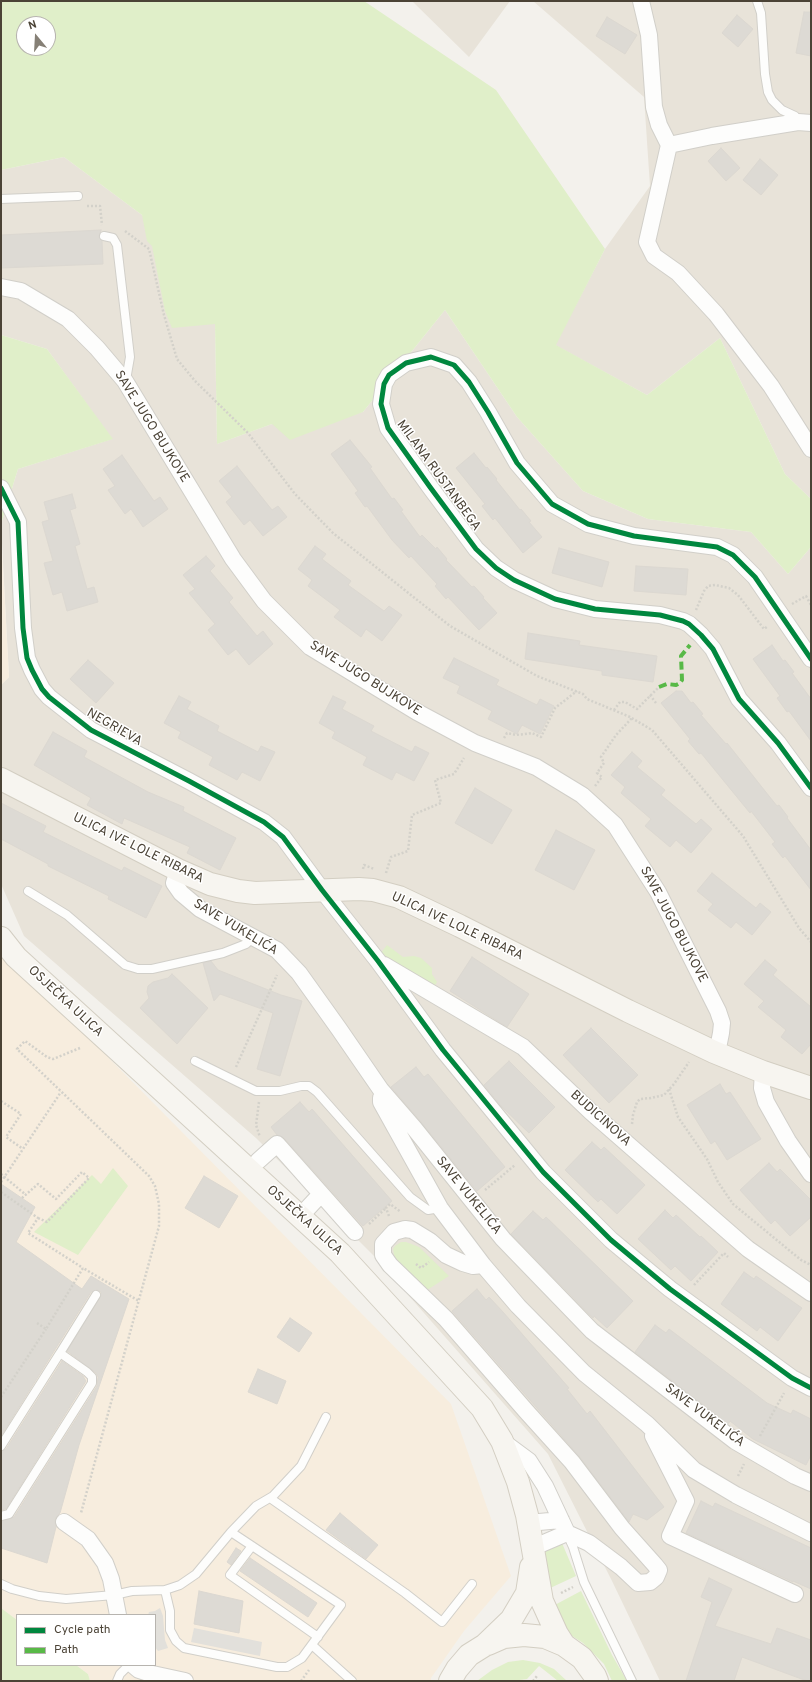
<!DOCTYPE html>
<meta charset="utf-8">
<style>
body{margin:0}
#map{position:relative;width:812px;height:1682px;overflow:hidden;background:#f3f1ec;font-family:Overpass,sans-serif}
canvas{display:block}
.frame{position:absolute;inset:0;border:2px solid #4b4336;pointer-events:none}
.legend{position:absolute;left:16px;top:1614px;width:140px;height:52px;box-sizing:border-box;background:#fff;border:1px solid #b7b4af;margin:0;padding:5px 7px;list-style:none;font-size:12px;color:#4b4336}
.legend li{display:flex;align-items:center;gap:8px;height:20px}
.legend b{width:20px;border:1px solid #b7b4af}
.north{position:absolute;left:16px;top:16px;width:40px;height:40px;box-sizing:border-box;background:#fff;border:1px solid #b7b4af;border-radius:50%;rotate:342deg;font-size:11px;font-weight:700;line-height:16px;text-align:center;color:#4b4336}
.north::after{content:'';display:block;margin:auto;width:14px;height:18px;background:#868076;clip-path:polygon(50% 0,100% 100%,50% 72%,0 100%)}
</style>
<div id="map">
<canvas width="812" height="1682"></canvas>
<div class="frame"></div>
<ul class="legend">
<li><b style="height:5px;background:#00873e"></b>Cycle path</li>
<li><b style="height:5px;background:#58b947"></b>Path</li>
</ul>
<div class="north">N</div>
</div>
<script>
const g = document.querySelector('canvas').getContext('2d');
g.lineJoin = 'round';
function fillPath(path, color) {
  g.fillStyle = color;
  g.fill(path, 'evenodd');
}
function poly(rows) {
  const path = new Path2D();
  for (const r of rows) {
    path.moveTo(r[0], r[1]);
    for (let i = 2; i < r.length; i += 2) path.lineTo(r[i], r[i + 1]);
  }
  return path;
}
function strokePath(path, color, width, dash) {
  g.strokeStyle = color;
  g.lineWidth = width;
  g.lineCap = dash ? 'butt' : 'round';
  g.setLineDash(dash || []);
  g.stroke(path);
}
function drawText(font, color, halo, rows, align = 'center') {
  g.font = font + ' Overpass,sans-serif';
  g.lineWidth = 3;
  g.setLineDash([]);
  g.textBaseline = 'middle';
  g.strokeStyle = halo;
  g.fillStyle = color;
  for (const [text, x, y, turn = 0] of rows) {
    g.save();
    g.translate(x, y);
    g.rotate((+turn || 0) * Math.PI / 180);
    g.textAlign = isNaN(turn) ? turn : align;
    if (halo) g.strokeText(text, 0, 0);
    g.fillText(text, 0, 0);
    g.restore();
  }
}
const residential = poly([
 [412,1,510,1,469,57],
 [533,1,811,1,811,499,785,474,720,338,647,395,555,345,605,249,650,186,644,97],
 [64,157,142,215,215,324,217,444,272,424,363,412,445,310,517,417,583,491,648,519,751,532,788,574,811,547,811,1681,660,1681,612,1581,548,1454,373,1255,256,1138,24,936,1,884,1,685,9,677,1,524,18,469,112,439,47,349,1,335,1,170]
]);
const commercial = poly([
 [1,531,9,677,1,685],
 [1,949,451,1404,511,1576,464,1631,431,1678,431,1681,90,1681,88,1674,76,1665,155,1665,155,1615,17,1615,17,1620,1,1608]
]);
const green = poly([
 [1,1,364,1,496,90,605,249,556,345,647,395,720,338,785,474,811,499,811,547,788,574,751,532,648,519,583,491,517,417,445,310,363,412,290,440,272,424,217,444,215,324,172,328,165,311,152,246,147,241,142,215,64,157,1,170],
 [24,24,48,24,48,48,24,48],
 [1,335,47,349,113,439,18,469,1,524],
 [387,945,403,957,414,956,421,958,432,968,432,974,437,982,432,990,381,953],
 [113,1168,128,1186,78,1255,34,1232,92,1175,101,1184],
 [401,1242,406,1242,419,1247,449,1276,424,1292,398,1263,394,1255,393,1249,395,1246],
 [562,1543,576,1576,546,1590,544,1555,547,1549],
 [581,1591,612,1655,627,1681,612,1681,604,1664,583,1643,569,1634,551,1607],
 [1,1608,17,1620,17,1665,76,1665,88,1674,90,1681,1,1681],
 [523,1660,540,1663,554,1669,567,1681,558,1681,539,1666,527,1679,512,1681,477,1681,492,1670,508,1662]
]);
const parking = poly([
 [160,1608,163,1616,165,1640,168,1648,158,1651,155,1647,155,1615,148,1615,149,1612,155,1611],
 [194,1628,262,1642,260,1656,191,1642]
]);
const building = poly([
 [804,12,811,12,811,56,796,53,804,12],
 [737,15,753,29,738,47,722,33,737,15],
 [607,17,637,35,625,54,596,36,607,17],
 [721,148,740,168,726,181,708,161,721,148],
 [760,159,778,175,761,195,743,180,760,159],
 [101,230,99,237,102,241,103,264,1,268,1,235,101,230],
 [350,440,372,467,370,468,392,499,394,498,403,510,401,511,420,537,422,535,436,549,437,547,447,559,446,560,472,587,474,586,484,597,483,598,497,613,479,630,448,597,446,599,435,586,437,584,411,556,409,558,392,540,367,506,365,507,355,493,358,491,331,454,350,440],
 [474,453,486,468,487,467,497,479,496,480,520,510,521,509,531,521,529,522,542,537,523,553,495,518,493,520,482,506,485,504,456,468,474,453],
 [122,455,154,501,160,497,168,509,143,527,131,509,125,514,108,490,115,486,103,469,122,455],
 [237,466,272,510,278,506,287,517,263,536,250,520,244,525,226,502,232,497,219,481,237,466],
 [72,494,76,508,70,510,80,544,75,546,87,589,94,587,98,602,67,611,62,592,53,595,44,563,53,561,42,522,49,520,44,502,72,494],
 [315,546,326,554,322,559,351,581,348,585,384,611,389,606,402,615,382,641,366,629,361,637,334,617,340,610,308,586,312,580,298,569,315,546],
 [559,548,609,562,602,587,552,573,559,548],
 [206,556,215,566,210,571,233,598,229,602,257,636,263,631,273,644,249,665,236,649,228,655,208,630,215,624,189,593,195,589,183,575,206,556],
 [636,566,688,569,686,595,634,591,636,566],
 [528,633,580,641,579,645,657,656,653,682,602,675,602,671,525,659,528,633],
 [772,645,783,661,785,660,794,672,792,673,811,699,811,741,789,711,787,712,777,698,780,696,753,659,772,645],
 [454,658,499,680,496,685,537,705,540,699,554,706,540,734,522,725,517,734,488,719,492,711,457,693,460,686,443,678,454,658],
 [88,660,114,683,96,703,70,679,88,660],
 [676,691,682,691,691,703,693,702,703,714,701,715,726,744,727,743,765,791,777,806,779,805,788,817,787,818,811,850,811,890,785,856,783,858,772,844,775,842,751,811,750,813,701,753,699,754,688,741,690,739,661,703,676,691],
 [179,696,191,702,187,709,219,726,217,731,258,752,261,746,275,752,260,781,242,772,237,780,209,765,213,757,178,738,181,732,164,723,179,696],
 [333,696,346,702,342,709,374,726,371,731,412,752,415,746,429,753,414,781,396,772,392,780,363,765,367,757,332,738,335,732,319,723,333,696],
 [53,732,87,751,84,757,148,792,184,807,183,811,236,838,220,870,187,853,190,847,124,818,122,824,87,805,91,798,34,765,53,732],
 [632,752,642,761,637,767,665,790,661,795,696,824,701,819,712,829,691,853,676,840,670,847,645,826,651,819,621,793,625,787,611,775,632,752],
 [475,788,512,810,492,844,455,823,475,788],
 [1,803,46,826,43,832,122,871,124,867,162,886,146,918,108,899,109,896,48,866,48,864,1,839,1,803],
 [556,830,595,850,574,890,535,870,556,830],
 [712,873,756,908,760,903,771,912,752,935,736,922,731,928,708,910,713,904,697,891,712,873],
 [472,957,529,994,507,1027,450,991,472,957],
 [765,960,777,970,773,975,811,1007,811,1044,802,1054,781,1037,786,1030,758,1007,764,1001,744,984,765,960],
 [211,961,218,970,281,995,302,1001,280,1076,257,1069,273,1013,220,994,214,1001,203,963,211,961],
 [172,974,208,1008,177,1044,140,1008,149,998,147,992,148,986,153,982,168,978,172,974],
 [591,1028,638,1075,609,1103,563,1055,591,1028],
 [509,1061,555,1107,529,1133,501,1106,484,1085,509,1061],
 [416,1067,424,1077,428,1074,505,1167,477,1191,421,1122,391,1087,416,1067],
 [720,1084,726,1094,730,1092,761,1139,727,1160,715,1141,711,1144,687,1105,720,1084],
 [300,1102,309,1112,312,1109,392,1201,363,1226,284,1138,277,1135,271,1127,300,1102],
 [592,1142,601,1150,604,1147,645,1185,617,1214,601,1199,598,1202,565,1170,592,1142],
 [769,1163,777,1172,780,1169,811,1200,811,1217,790,1236,775,1220,771,1224,740,1190,769,1163],
 [204,1176,238,1196,219,1228,185,1208,204,1176],
 [1,1184,35,1207,16,1242,82,1289,91,1276,129,1299,79,1445,60,1513,57,1516,55,1521,56,1527,47,1563,1,1548,1,1521,14,1517,97,1386,98,1377,96,1373,67,1351,101,1295,101,1292,97,1290,91,1292,1,1436,1,1184],
 [665,1210,673,1218,676,1215,700,1237,701,1236,718,1252,691,1281,675,1266,671,1270,638,1239,665,1210],
 [533,1211,543,1220,546,1217,633,1301,607,1328,594,1316,593,1318,511,1234,533,1211],
 [744,1272,754,1279,756,1276,802,1308,778,1341,760,1327,757,1331,721,1304,744,1272],
 [477,1289,486,1300,489,1297,503,1312,569,1388,567,1389,587,1414,590,1411,664,1507,647,1520,633,1514,629,1522,579,1456,452,1311,477,1289],
 [290,1318,312,1333,299,1352,277,1337,290,1318],
 [655,1325,666,1333,669,1329,767,1403,791,1414,793,1410,811,1419,811,1455,806,1465,753,1439,730,1421,728,1424,635,1352,655,1325],
 [62,1361,83,1376,86,1381,6,1509,1,1510,1,1451,6,1449,62,1361],
 [258,1369,286,1381,277,1404,248,1392,258,1369],
 [701,1501,713,1507,715,1503,811,1548,811,1589,793,1581,793,1582,686,1533,701,1501],
 [340,1513,378,1545,366,1559,326,1530,340,1513],
 [236,1548,241,1551,231,1565,227,1562,236,1548],
 [250,1558,317,1603,308,1617,240,1571,250,1558],
 [709,1578,732,1589,715,1626,771,1644,777,1628,811,1640,811,1681,807,1681,742,1657,734,1681,686,1681,712,1602,701,1597,709,1578],
 [199,1591,243,1601,239,1633,194,1624,199,1591]
]);
const path = poly([
 [87,206,100,206,102,225],
 [125,231,149,249,164,315,177,359,195,381,248,433,295,494,333,533,450,626,537,676,583,694,587,699,630,717,652,730,743,836,799,928,811,942],
 [792,604,806,596,811,605],
 [696,610,704,591,708,586,715,585,729,588,738,595,764,629,768,626],
 [650,695,656,703],
 [614,710,620,702,625,702,637,709,659,687],
 [504,738,507,733,516,735,532,733,541,737,555,708,577,691],
 [595,786,602,777,597,773,604,763,601,757,616,735,632,718],
 [363,869,364,865,374,869],
 [386,873,391,857,408,851,412,815,441,803,435,780,454,774,464,758],
 [80,1048,53,1059,47,1057,25,1041,17,1049,149,1176,155,1186,159,1204,159,1226,81,1513],
 [236,1067,277,975],
 [669,1089,678,1117,707,1159,718,1182,733,1204,801,1260,811,1265],
 [1,1101,21,1114,6,1137,23,1149],
 [259,1102,256,1125,260,1137],
 [632,1124,633,1115,637,1102,640,1099,651,1098,664,1095,674,1084,689,1062],
 [21,1152,61,1092],
 [1,1174,26,1195],
 [485,1190,515,1165],
 [1,1192,38,1218,28,1233,83,1268],
 [22,1198,38,1184,56,1199,82,1172,89,1178,47,1222,38,1218],
 [389,1216,386,1208,390,1204,401,1212],
 [369,1224,386,1208],
 [416,1264,421,1268,429,1262],
 [694,1285,724,1253,728,1257],
 [37,1323,46,1329,83,1268,139,1301],
 [1,1397,46,1329],
 [760,1436,784,1393],
 [738,1476,744,1464],
 [561,1593,573,1587],
 [301,1681,309,1670],
 [533,1681,537,1676]
]);
const lane = poly([
 [757,1,761,13,765,74,768,92,772,100,782,110,795,116,798,122],
 [1,199,78,196],
 [104,236,113,238,117,245,130,357,126,380],
 [28,891,67,915,125,965,138,969,152,969,223,953,246,944,254,937],
 [195,1061,256,1091,280,1091,301,1086,309,1086,317,1092,410,1197,428,1210,440,1208],
 [60,1353,96,1295],
 [1,1446,60,1353,87,1372,92,1377,92,1383,9,1514,1,1516],
 [270,1498,405,1593,442,1622,472,1584],
 [567,1534,573,1547,584,1582,632,1681],
 [252,1546,230,1575,318,1637],
 [1,1584,12,1589,39,1596,66,1599,114,1595,132,1591,165,1590,180,1585,196,1574,231,1532,256,1506,273,1496,301,1466,326,1417],
 [165,1590,170,1611,170,1630,176,1641,184,1648,277,1667,287,1667,302,1658,341,1605,231,1532],
 [312,1645,352,1681],
 [117,1681,120,1674,129,1665]
]);
const street = poly([
 [641,1,649,35,654,107,659,125,669,145],
 [811,123,798,122,712,136,669,145,647,242,654,256,678,273,716,314,771,386,811,449],
 [1,287,21,291,68,319,97,348,125,381,233,559,264,601,310,647,417,712,475,743,536,767,582,795,615,825,658,892,718,1011,722,1023,721,1033,719,1043,714,1052],
 [1,488,18,522,23,628,27,658,32,670,42,689,49,697,91,730,189,781,264,822,283,837,322,890,378,961,443,1050,543,1172,611,1240,670,1289,792,1378,811,1388],
 [811,659,755,577,733,555,717,547,634,536,588,524,552,504,517,463,488,412,469,382,454,365,431,357,406,363,389,375,384,384,381,404,388,428,430,487,476,549,496,568,514,580,555,599,595,609,660,615,683,621,689,624,701,635,713,649,739,699,778,743,811,788],
 [178,870,174,883,181,893,200,909,277,950,299,973,339,1029,381,1090,414,1128,503,1239,592,1331,735,1441,795,1476,811,1483],
 [384,965,523,1047,591,1112,748,1249,811,1293],
 [763,1072,762,1088,766,1102,788,1141,811,1174],
 [381,1098,381,1102,440,1208,483,1265,518,1306,584,1373,647,1424,694,1470,736,1495,811,1533],
 [258,1161,277,1144,355,1232],
 [307,1209,321,1194],
 [483,1265,473,1266,463,1263,446,1255,430,1241,412,1230,405,1229,394,1232,383,1244,383,1255,390,1265,446,1319,526,1411,572,1462,622,1528,655,1565,659,1570,656,1577,650,1582,638,1583,621,1567,589,1543,567,1533,545,1486,529,1461,502,1441],
 [653,1436,686,1501,670,1536,795,1594],
 [64,1522,88,1539,105,1563,111,1579,118,1615],
 [528,1523,561,1520],
 [532,1548,567,1533],
 [133,1665,139,1670,148,1673,185,1681]
]);
const secondary = poly([
 [1,779,178,870,210,884,238,891,255,893,359,889,373,890,399,897,460,926,628,1011,714,1052,763,1072,811,1088],
 [1,938,16,957,340,1253,482,1408,502,1441,518,1482,527,1515,542,1601,557,1634,564,1645],
 [488,1644,504,1637,524,1635,545,1637,564,1645,582,1658,595,1676,597,1681],
 [450,1681,457,1669,469,1655,485,1645,511,1620,527,1593,531,1567]
]);
const pathBridge = poly([
 [1,1182,21,1152]
]);
const quiet = poly([
 [659,687,667,684,676,685,680,683,682,680,681,656,690,645]
]);
const cycleway = poly([
 [1,488,18,522,23,628,27,658,32,670,42,689,49,697,91,730,189,781,264,822,283,837,322,890,378,961,443,1050,543,1172,611,1240,670,1289,792,1378,811,1388],
 [811,659,755,577,733,555,717,547,634,536,588,524,552,504,517,463,488,412,469,382,454,365,431,357,406,363,389,375,384,384,381,404,388,428,430,487,476,549,496,568,514,580,555,599,595,609,660,615,683,621,689,624,701,635,713,649,739,699,778,743,811,788]
]);
const streetNames = [
 ["SAVE JUGO BUJKOVE",151,427,58],
 ["MILANA RUSTANBEGA",438,476,54],
 ["SAVE JUGO BUJKOVE",365,679,32],
 ["NEGRIEVA",114,728,30],
 ["ULICA IVE LOLE RIBARA",138,849,26],
 ["SAVE JUGO BUJKOVE",673,925,62],
 ["ULICA IVE LOLE RIBARA",457,927,25],
 ["SAVE VUKELIĆA",235,928,31],
 ["OSJEČKA ULICA",65,1002,43],
 ["BUDICINOVA",600,1119,42],
 ["SAVE VUKELIĆA",468,1196,51],
 ["OSJEČKA ULICA",304,1221,42],
 ["SAVE VUKELIĆA",704,1416,37]
];
fillPath(residential, '#e8e3d9');
fillPath(commercial, '#f7edde');
fillPath(green, '#e0efc9');
fillPath(parking, '#e2e0db');
fillPath(building, '#dddad4');
strokePath(building, '#dcd8d1', 1);
strokePath(lane, '#d1cfc9', 10);
strokePath(street, '#d1cfc9', 18);
strokePath(secondary, '#d3cec2', 24);
strokePath(path, '#d3d1ca', 2.5, [2, 2]);
strokePath(lane, '#fdfdfc', 8);
strokePath(street, '#fdfdfc', 16);
strokePath(secondary, '#f7f5f0', 22);
strokePath(pathBridge, '#d3d1ca', 2.5, [2, 2]);
strokePath(quiet, '#58b947', 4, [8, 4]);
strokePath(cycleway, '#00873e', 5);
drawText('13px', '#4b4336', '#fff', streetNames);
</script>
